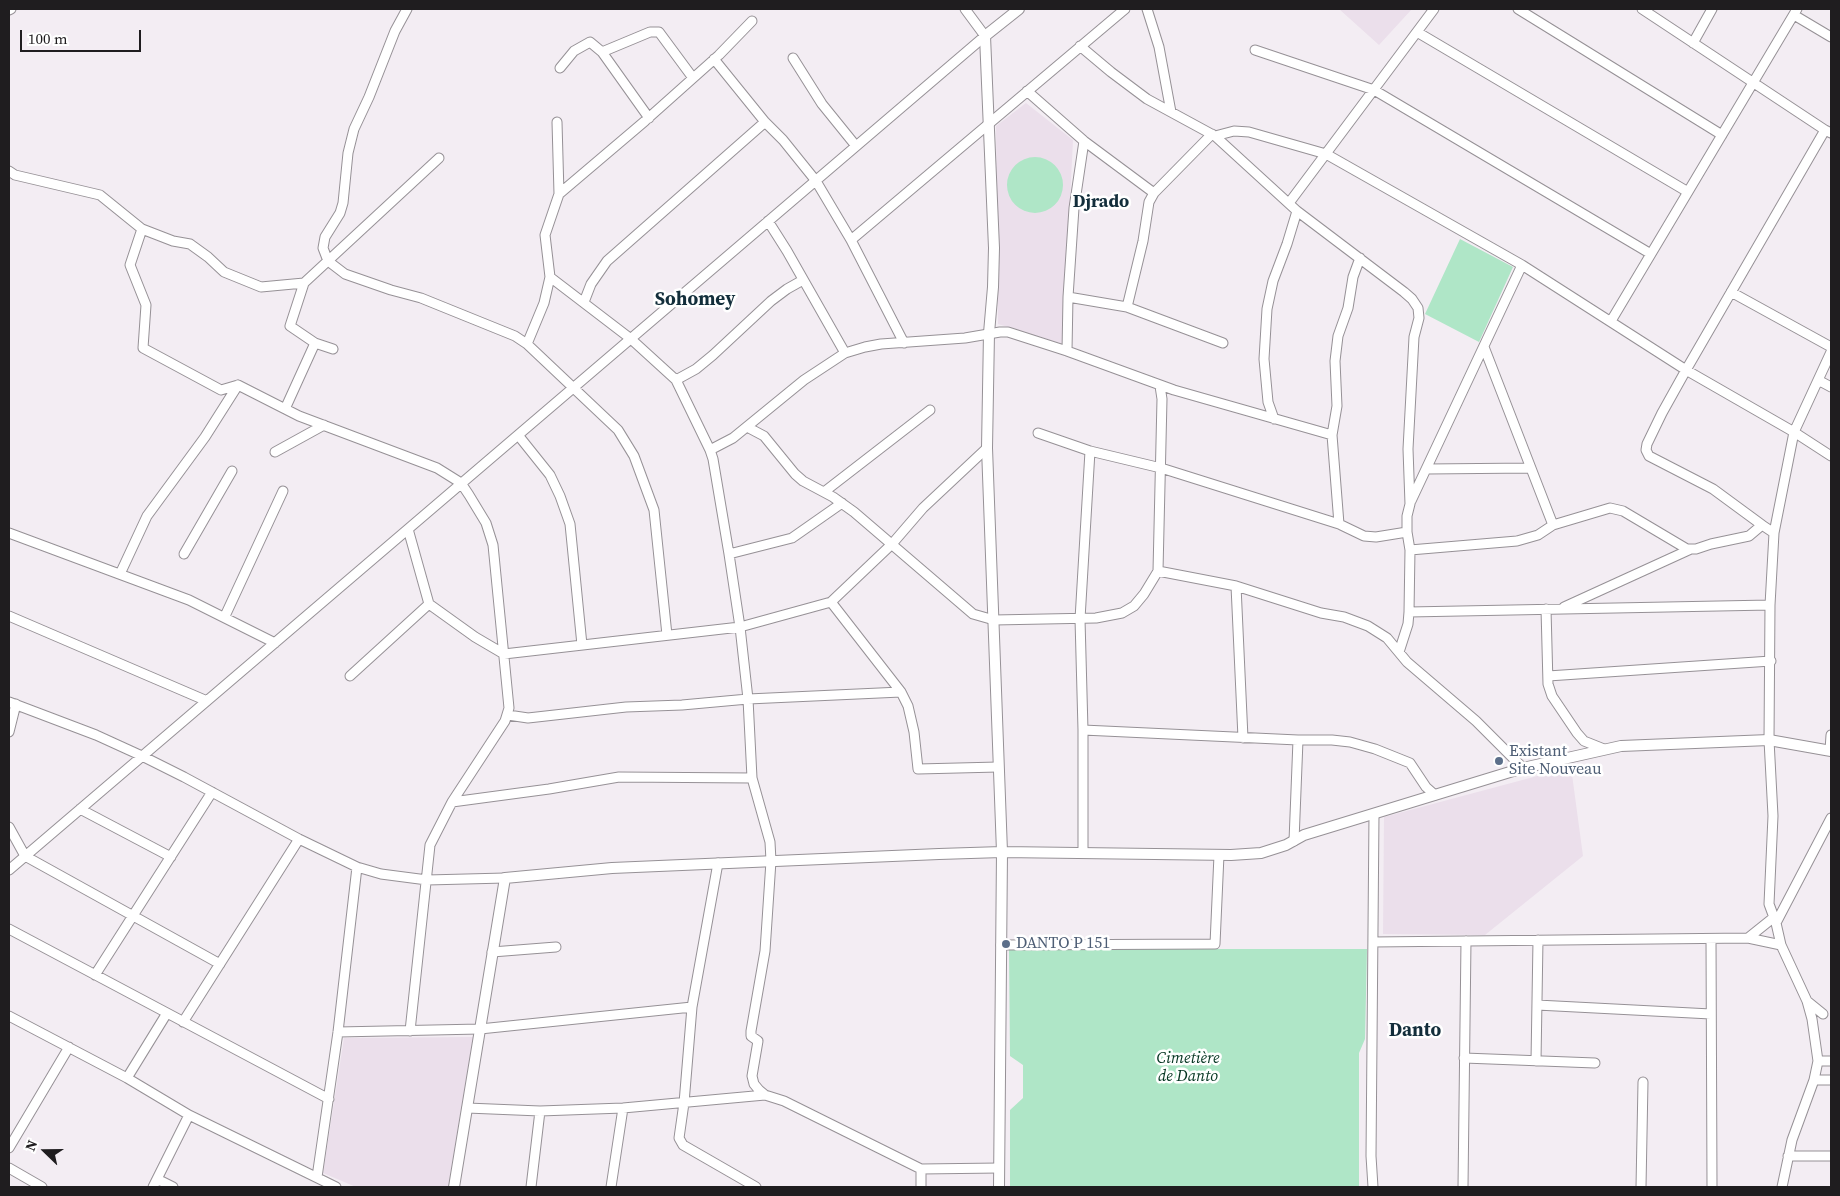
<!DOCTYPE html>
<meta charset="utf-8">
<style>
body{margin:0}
#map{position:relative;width:1840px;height:1196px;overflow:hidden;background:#f3edf3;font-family:"Source Serif 4",serif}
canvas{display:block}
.frame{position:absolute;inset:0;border:10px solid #1f1d1f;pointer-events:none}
.north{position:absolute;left:20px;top:1126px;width:50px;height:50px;-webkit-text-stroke:4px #fff;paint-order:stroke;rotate:292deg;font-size:14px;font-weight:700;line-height:20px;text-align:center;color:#1f1d1f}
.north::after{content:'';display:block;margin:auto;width:18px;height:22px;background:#1f1d1f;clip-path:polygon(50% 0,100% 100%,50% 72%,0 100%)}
.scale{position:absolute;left:20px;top:30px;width:121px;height:22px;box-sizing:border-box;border:2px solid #1f1d1f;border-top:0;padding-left:6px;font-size:15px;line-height:18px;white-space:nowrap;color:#1f1d1f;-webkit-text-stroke:4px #fff;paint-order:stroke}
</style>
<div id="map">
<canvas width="1840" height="1196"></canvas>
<div class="frame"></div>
<div class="north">N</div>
<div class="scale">100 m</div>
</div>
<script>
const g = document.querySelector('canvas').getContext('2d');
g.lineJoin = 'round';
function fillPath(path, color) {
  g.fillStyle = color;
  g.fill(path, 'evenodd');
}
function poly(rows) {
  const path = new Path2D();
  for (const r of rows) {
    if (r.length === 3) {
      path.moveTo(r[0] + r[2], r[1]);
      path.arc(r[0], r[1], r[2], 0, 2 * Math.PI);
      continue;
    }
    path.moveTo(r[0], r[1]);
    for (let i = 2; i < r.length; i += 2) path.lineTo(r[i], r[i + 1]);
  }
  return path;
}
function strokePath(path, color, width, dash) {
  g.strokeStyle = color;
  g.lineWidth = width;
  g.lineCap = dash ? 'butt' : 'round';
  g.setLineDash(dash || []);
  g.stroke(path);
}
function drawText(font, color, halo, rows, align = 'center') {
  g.font = font + ' "Source Serif 4",serif';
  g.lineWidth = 5;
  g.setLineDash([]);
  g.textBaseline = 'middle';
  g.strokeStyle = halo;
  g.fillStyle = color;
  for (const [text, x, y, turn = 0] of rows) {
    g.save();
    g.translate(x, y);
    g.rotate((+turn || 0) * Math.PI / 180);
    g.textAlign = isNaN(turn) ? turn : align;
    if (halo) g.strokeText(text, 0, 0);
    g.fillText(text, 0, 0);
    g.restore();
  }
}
const built = poly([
 [1339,9,1412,9,1379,45],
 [1026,103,1073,140,1063,344,998,324,996,126],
 [1571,767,1583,856,1485,935,1383,934,1384,817],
 [473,1037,448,1187,356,1187,323,1173,344,1038]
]);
const green = poly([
 [1035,185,28],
 [1460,239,1513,267,1479,342,1425,314],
 [1009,949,1367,949,1365,1039,1359,1053,1359,1187,1010,1187,1010,1110,1023,1098,1023,1065,1010,1056]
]);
const minor = poly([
 [407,9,395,31,369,97,354,129,348,153,343,203,340,213,325,237,323,248,328,261,345,274,391,290,421,298,515,336,527,344,618,430,634,456,654,510,667,635],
 [1147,9,1159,47,1171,112],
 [1518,9,1722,135],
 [1642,9,1825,130,1831,133],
 [9,10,11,9],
 [1794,15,1831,37],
 [1417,32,1688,192],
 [1693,43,1712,9],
 [1080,46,1111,72,1147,99,1215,136,1297,211,1404,292,1412,299,1418,308,1419,318,1414,337,1408,449,1410,504,1407,516,1407,532,1410,550,1409,612,1408,624,1399,652],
 [1255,50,1374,90,1651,254],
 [602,52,649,118],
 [793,58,822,104,856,146],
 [714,59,765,122,783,140,816,181,851,240,904,343],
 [560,68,574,51,590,42,602,52,650,32,659,32,693,78],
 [1027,91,1084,141,1154,193],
 [1215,136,1234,131,1249,132,1326,154,1522,265,1686,370,1794,432,1831,456],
 [9,171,15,175,100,195,142,229,130,265,146,305,143,348,221,390,238,385],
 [559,194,645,121,719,55,752,21],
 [1289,203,1434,9],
 [768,221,787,251,845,353],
 [142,229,173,241,190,244,208,257,224,272,261,287,304,283,290,326,315,343,333,349],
 [851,240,1125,9],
 [550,277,631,339,676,380,710,450,713,459,729,554,740,627,748,699,752,778,770,842,771,861,765,951,751,1031,751,1036,758,1041,752,1076,754,1084,759,1090,765,1095],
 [304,283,439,158],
 [1731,292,1831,347],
 [1068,297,1127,307,1223,343],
 [584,302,591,284,607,261,765,122],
 [1127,307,1143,241,1149,202,1154,193,1212,134],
 [1611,321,1797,9],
 [527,344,544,303,550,277,545,235,559,194,557,122],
 [1484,347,1553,525],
 [1067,351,1068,297,1074,208,1084,141],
 [676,380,696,369,713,355,771,301,787,289,803,280],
 [1818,380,1831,387],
 [285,409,315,343],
 [1274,419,1268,402,1264,359,1267,309,1273,281,1287,244,1297,211],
 [747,427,764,436,795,474,803,481,833,497,854,512,973,614,994,620,1096,618,1122,613,1134,606,1144,594,1158,571,1162,399,1160,386],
 [1038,433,1090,451,1161,468,1339,524,1364,536,1376,537,1407,532],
 [518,435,550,475,560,496,570,524,582,645],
 [710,450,733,438,804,380,845,353,865,347,881,344,965,338,1000,332,1008,332,1067,351,1174,390,1332,435],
 [275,452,324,425],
 [1427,469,1531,468],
 [824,492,930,410],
 [1411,501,1522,265],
 [1339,524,1332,435,1337,406,1335,361,1338,336,1348,308,1353,277,1360,258],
 [1762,525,1713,489,1649,456,1646,450,1647,444,1662,413,1686,370,1825,130],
 [408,529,429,604,475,637,504,654,740,627,831,602,892,544,923,508,987,448],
 [9,533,189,600,275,643],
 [1410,550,1517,541,1538,535,1553,525,1610,508,1623,511,1687,549,1696,549,1711,544,1749,536,1762,525,1774,533],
 [184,554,232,471],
 [729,554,792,538,842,503],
 [1158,571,1236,586,1321,613,1344,617,1368,626,1387,638,1407,662,1476,721,1523,768],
 [120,574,147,516,205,437,238,385,299,416,437,468,461,483,469,495,486,523,493,545,509,708,505,721,452,802,430,845,410,1031],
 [1236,586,1243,738],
 [831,602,901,692,908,706,914,732,918,769,998,767],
 [1564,607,1691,549],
 [1546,609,1548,684,1552,696,1577,733,1584,741,1604,749],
 [1409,612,1770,605],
 [9,616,207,701],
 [225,616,283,491],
 [350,676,429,604],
 [1548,676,1771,661],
 [9,702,96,735,142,756,184,777,299,839,357,867,381,874,427,880,505,878],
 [508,715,528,718,626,707,682,705,748,699,901,692],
 [1083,730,1298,740,1294,841],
 [9,732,16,704],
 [1298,740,1332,740,1350,742,1375,749,1410,763,1426,787,1435,795],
 [1830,750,1831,735],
 [452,802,549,789,619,777,752,778],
 [80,809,171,857],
 [9,827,25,856,220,964],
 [1083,853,1083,730,1080,619,1090,451],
 [718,863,692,1007,684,1103,679,1138,683,1145,756,1187],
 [9,870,985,36,965,9],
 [1776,923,1831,818],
 [9,929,329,1099],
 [1748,938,1773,918],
 [1711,939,1712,1187],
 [1373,942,1748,938,1781,945],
 [1001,945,1215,944,1219,855],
 [492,952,556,947],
 [95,975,212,792],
 [1807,1001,1823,1014],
 [1537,1005,1711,1014],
 [9,1016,127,1078,189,1115,336,1187],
 [183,1022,299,839],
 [338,1032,480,1029,692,1007],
 [1464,1058,1595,1063],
 [1536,1061,1538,940],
 [1818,1061,1831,1061],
 [127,1078,167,1013],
 [1814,1080,1831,1080],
 [467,1108,540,1111,623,1108,765,1095,784,1101,921,1169,999,1168],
 [9,1148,69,1047],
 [1788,1156,1831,1156],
 [9,1168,42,1187],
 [317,1177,338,1032,357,867],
 [157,1179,189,1115],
 [153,1187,157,1179,173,1187],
 [531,1187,540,1111],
 [611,1187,623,1108],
 [921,1187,921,1169],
 [1373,1187,1371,1156,1374,814],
 [1463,1187,1466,941],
 [1641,1187,1643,1082],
 [1782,1187,1792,1140,1814,1080,1818,1061,1812,1019,1807,1001,1781,945,1776,923,1769,904,1773,816,1769,740,1770,605,1774,533,1794,432,1831,352]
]);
const tertiary = poly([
 [454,1187,505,878,612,868,939,854,1002,852,1231,855,1261,853,1286,845,1304,835,1523,768,1621,746,1769,740,1831,751],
 [999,1187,1002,852,987,448,989,333,993,287,994,248,985,36,1019,9]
]);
const markers = [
 [1499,761,5,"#5c6f8a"],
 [1006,944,5,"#5c6f8a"]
];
const serviceNames = [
 ["Existant",1509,752],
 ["Site Nouveau",1509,770],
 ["DANTO P 151",1016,944]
];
const parkNames = [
 ["Cimetière",1188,1059],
 ["de Danto",1188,1077]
];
const neighbourhoodNames = [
 ["Djrado",1101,202]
];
const quarterNames = [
 ["Sohomey",695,300],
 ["Danto",1415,1031]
];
fillPath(built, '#ebdfeb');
fillPath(green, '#afe6c7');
strokePath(minor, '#969196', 11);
strokePath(tertiary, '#969196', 12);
strokePath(minor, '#fff', 9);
strokePath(tertiary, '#fff', 10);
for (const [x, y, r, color] of markers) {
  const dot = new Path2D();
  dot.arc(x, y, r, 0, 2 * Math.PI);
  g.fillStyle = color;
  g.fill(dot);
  strokePath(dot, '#fff', 2);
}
drawText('16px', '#4e5e75', '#fff', serviceNames, 'left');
drawText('italic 16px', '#02331f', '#fff', parkNames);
drawText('bold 18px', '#132e3b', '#fff', neighbourhoodNames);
drawText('bold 19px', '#132e3b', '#fff', quarterNames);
</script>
